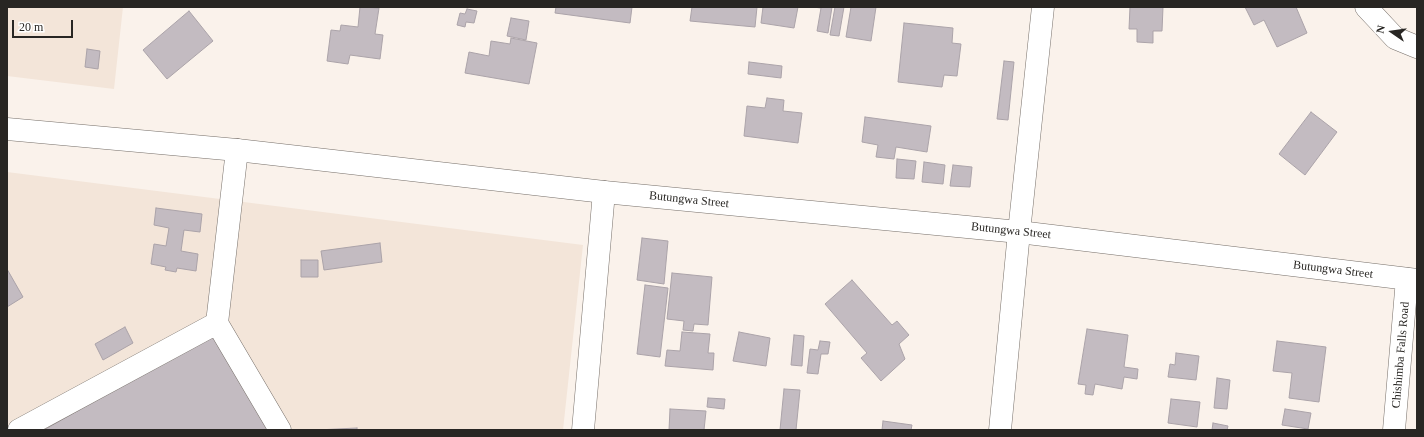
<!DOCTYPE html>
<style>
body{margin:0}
#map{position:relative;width:1424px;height:437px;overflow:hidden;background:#faf2eb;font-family:"Times New Roman",serif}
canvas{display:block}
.frame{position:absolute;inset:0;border:8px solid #282623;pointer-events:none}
.north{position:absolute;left:1372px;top:12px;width:40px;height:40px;-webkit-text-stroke:3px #fff;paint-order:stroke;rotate:283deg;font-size:11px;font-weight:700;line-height:16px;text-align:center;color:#282623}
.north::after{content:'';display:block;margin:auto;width:14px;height:18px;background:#282623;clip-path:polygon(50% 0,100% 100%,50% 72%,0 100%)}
.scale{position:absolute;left:12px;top:20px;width:61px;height:18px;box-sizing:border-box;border:2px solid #282623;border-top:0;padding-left:5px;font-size:12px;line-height:14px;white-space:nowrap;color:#282623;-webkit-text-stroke:3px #fff;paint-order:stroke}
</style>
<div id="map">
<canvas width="1424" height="437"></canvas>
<div class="frame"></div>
<div class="north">N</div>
<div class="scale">20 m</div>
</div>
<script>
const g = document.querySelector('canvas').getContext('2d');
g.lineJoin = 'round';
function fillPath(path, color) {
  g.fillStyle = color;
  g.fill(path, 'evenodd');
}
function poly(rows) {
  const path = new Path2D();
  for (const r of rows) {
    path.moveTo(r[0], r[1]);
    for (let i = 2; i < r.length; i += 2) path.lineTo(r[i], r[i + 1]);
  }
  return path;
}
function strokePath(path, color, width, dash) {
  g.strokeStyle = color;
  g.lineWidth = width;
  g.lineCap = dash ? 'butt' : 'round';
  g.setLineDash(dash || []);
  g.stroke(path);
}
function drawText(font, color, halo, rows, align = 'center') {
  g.font = font + ' "Times New Roman",serif';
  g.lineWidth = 3;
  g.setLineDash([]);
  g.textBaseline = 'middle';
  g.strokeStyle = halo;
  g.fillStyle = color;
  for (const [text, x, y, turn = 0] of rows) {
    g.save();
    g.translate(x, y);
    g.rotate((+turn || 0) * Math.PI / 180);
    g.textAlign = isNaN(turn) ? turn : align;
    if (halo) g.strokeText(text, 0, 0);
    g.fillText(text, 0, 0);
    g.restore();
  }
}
const built = poly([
 [7,7,123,7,114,89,7,76],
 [7,172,583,245,563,430,7,430]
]);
const building = poly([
 [360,7,379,8,375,34,383,35,380,59,350,55,348,64,327,61,331,30,340,31,341,25,358,27,360,7],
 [556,7,632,7,630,23,555,13,556,7],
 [692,7,757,7,755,27,690,21,692,7],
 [763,7,798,7,794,28,761,23,763,7],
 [813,7,832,7,828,33,817,31,821,8,813,7],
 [835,7,844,7,839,36,830,35,835,7],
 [851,7,876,7,871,41,846,37,851,7],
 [1130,7,1163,7,1162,31,1153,31,1153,43,1137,42,1137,29,1129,29,1130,7],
 [1245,7,1296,7,1307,33,1277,47,1264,20,1254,25,1245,7],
 [467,9,477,11,474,23,466,22,465,27,457,25,460,13,465,14,467,9],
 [189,11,213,41,167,79,143,50,189,11],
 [511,18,529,21,526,40,507,36,511,18],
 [904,23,953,28,952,43,961,44,957,76,944,75,942,87,898,82,904,23],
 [511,38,537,43,529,84,465,73,469,52,489,56,491,41,510,44,511,38],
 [87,49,100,51,98,69,85,67,87,49],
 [1004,61,1014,62,1008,120,997,119,1004,61],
 [749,62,782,66,781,78,748,74,749,62],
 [767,98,784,100,783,111,802,113,798,143,744,136,747,106,765,108,767,98],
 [1311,112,1337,132,1305,175,1279,154,1311,112],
 [865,117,931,126,927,152,896,147,894,159,876,157,878,145,862,142,865,117],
 [897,159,916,161,914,179,896,178,897,159],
 [924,162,945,165,943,184,922,182,924,162],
 [953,165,972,167,970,187,950,186,953,165],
 [156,208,202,214,200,232,184,230,181,251,198,254,196,271,177,268,176,272,165,270,166,267,151,264,154,244,166,246,169,228,154,225,156,208],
 [642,238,668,241,664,284,637,280,642,238],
 [380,243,382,262,324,270,321,251,380,243],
 [301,260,318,260,318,277,301,277,301,260],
 [7,269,23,297,7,307,7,269],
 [672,273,712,277,708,325,694,324,693,331,683,330,684,321,667,319,672,273],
 [852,280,892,325,897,321,909,335,899,344,905,359,881,381,861,358,867,353,825,304,852,280],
 [645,285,668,288,660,357,637,354,645,285],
 [125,327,133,343,103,360,95,344,125,327],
 [1087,329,1128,335,1124,367,1138,369,1137,379,1124,377,1122,389,1095,384,1093,395,1085,394,1086,385,1078,384,1087,329],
 [682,332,710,334,708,353,714,353,713,370,665,366,667,350,680,351,682,332],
 [739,332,770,338,766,366,733,361,739,332],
 [213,333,268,430,44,430,213,333],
 [794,335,804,336,802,366,791,365,794,335],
 [820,341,830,342,828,354,821,354,818,374,807,373,810,349,818,350,820,341],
 [1277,341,1326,347,1319,402,1289,398,1292,373,1273,371,1277,341],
 [1176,353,1199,356,1196,380,1168,377,1170,364,1175,365,1176,353],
 [1217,378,1230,380,1227,409,1214,408,1217,378],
 [784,389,800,390,796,430,780,430,784,389],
 [708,398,725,399,724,409,707,407,708,398],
 [1171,399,1200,402,1197,427,1168,423,1171,399],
 [670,409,706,411,704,430,669,430,670,409],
 [1285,409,1311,413,1308,429,1282,425,1285,409],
 [883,421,912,425,911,430,882,430,883,421],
 [1213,423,1228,426,1227,430,1212,430,1213,423],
 [357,428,357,430,317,430,357,428]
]);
const minor = poly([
 [1366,7,1395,38,1417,47],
 [217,323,280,430],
 [19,430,217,323,237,150],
 [583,430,604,192],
 [1000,430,1019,232,1043,7],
 [1394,430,1407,279]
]);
const major = poly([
 [7,129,237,150,604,192,1019,232,1417,280]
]);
const streetNames = [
 ["Butungwa Street",689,200,6],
 ["Butungwa Street",1011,231,6],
 ["Butungwa Street",1333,270,7],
 ["Chishimba Falls Road",1401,355,-85]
];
fillPath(built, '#f3e5d9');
fillPath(building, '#c3bbc1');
strokePath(building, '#aba3a9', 1);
strokePath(minor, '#766f69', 23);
strokePath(major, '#766f69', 23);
strokePath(minor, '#fff', 22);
strokePath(major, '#fff', 22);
drawText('12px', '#282623', '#fff', streetNames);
</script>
